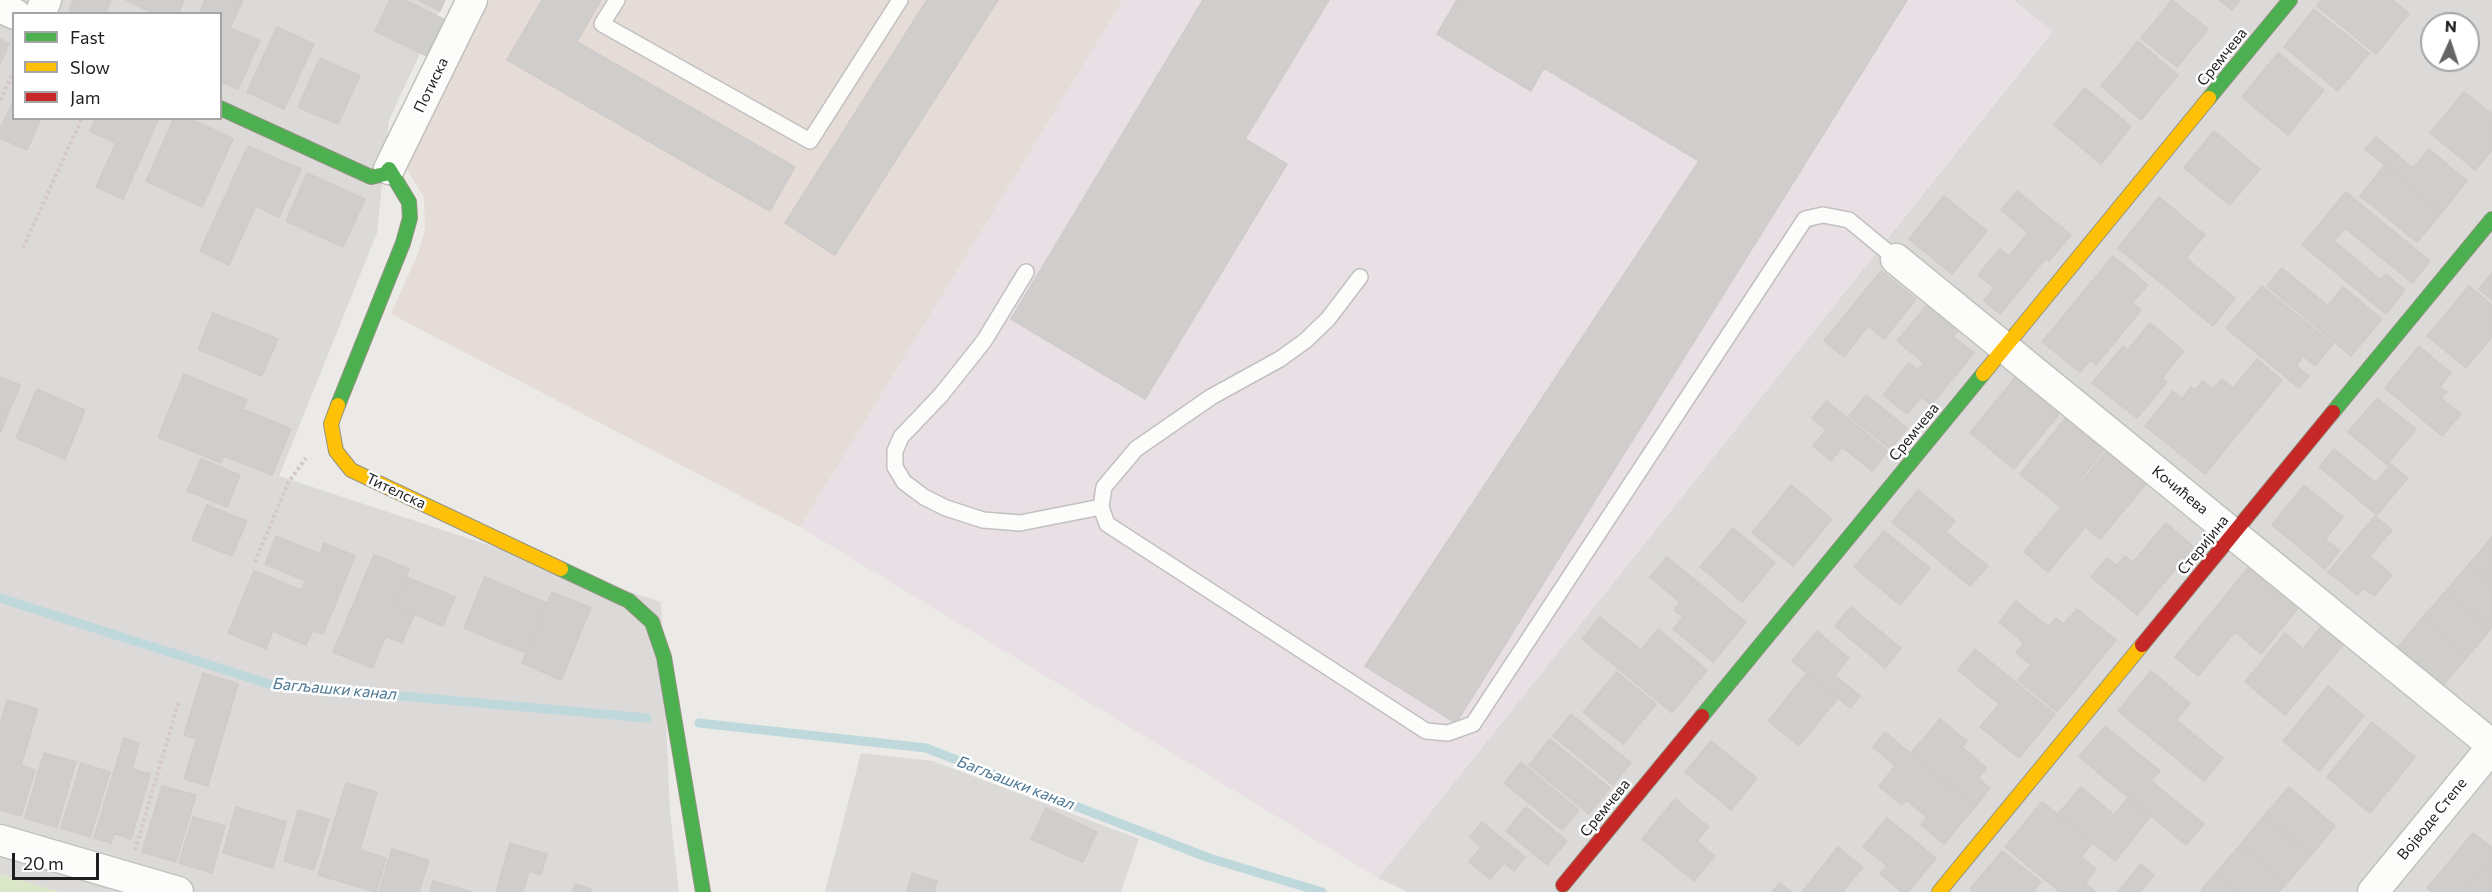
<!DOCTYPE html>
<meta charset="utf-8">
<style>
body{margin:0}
#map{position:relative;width:2492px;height:892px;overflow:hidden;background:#eceae7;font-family:Commissioner,sans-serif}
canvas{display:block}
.legend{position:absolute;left:12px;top:12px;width:210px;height:108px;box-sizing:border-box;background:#fff;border:2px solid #a5a5a5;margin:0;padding:8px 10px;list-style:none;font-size:18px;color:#1e1e1e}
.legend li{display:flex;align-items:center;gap:12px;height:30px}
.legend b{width:30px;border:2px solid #a5a5a5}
.north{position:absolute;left:2420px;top:12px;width:60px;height:60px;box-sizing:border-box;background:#fff;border:2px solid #a5a5a5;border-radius:50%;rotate:3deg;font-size:16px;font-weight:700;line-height:24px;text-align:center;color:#1e1e1e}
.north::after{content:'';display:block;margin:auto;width:21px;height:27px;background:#666564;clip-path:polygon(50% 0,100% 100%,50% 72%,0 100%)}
.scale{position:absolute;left:12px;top:853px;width:87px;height:27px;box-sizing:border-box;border:3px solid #1e1e1e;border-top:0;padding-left:8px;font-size:18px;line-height:21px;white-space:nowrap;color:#1e1e1e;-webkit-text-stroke:4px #fff;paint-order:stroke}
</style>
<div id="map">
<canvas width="2492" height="892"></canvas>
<ul class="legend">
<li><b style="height:8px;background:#4caf50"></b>Fast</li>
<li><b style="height:8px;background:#ffc107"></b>Slow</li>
<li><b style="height:8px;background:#c62828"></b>Jam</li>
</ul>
<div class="north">N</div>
<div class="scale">20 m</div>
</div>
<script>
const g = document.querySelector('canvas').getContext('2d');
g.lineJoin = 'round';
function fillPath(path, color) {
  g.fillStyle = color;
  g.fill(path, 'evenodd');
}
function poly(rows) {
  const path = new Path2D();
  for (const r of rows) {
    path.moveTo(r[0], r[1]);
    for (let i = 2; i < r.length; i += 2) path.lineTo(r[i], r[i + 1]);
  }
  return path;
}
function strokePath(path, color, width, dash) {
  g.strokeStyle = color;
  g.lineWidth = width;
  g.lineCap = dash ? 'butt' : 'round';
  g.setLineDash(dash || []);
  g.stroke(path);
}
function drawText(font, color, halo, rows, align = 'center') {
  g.font = font + ' Commissioner,sans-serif';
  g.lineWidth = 5;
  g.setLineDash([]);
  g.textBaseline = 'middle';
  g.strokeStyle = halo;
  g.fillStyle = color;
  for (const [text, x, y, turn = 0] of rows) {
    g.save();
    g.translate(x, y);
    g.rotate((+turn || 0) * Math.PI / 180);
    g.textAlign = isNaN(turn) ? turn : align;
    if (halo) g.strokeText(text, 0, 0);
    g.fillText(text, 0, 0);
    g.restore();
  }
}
const residential = poly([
 [0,0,445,0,389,120,377,233,279,476,661,602,670,812,679,892,59,892,0,874],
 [14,14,220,14,220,118,14,118],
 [2013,0,2492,0,2492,892,1408,892,1378,878,2052,32],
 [2432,24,2468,24,2468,60,2432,60],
 [861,753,933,761,1139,839,1121,892,825,892]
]);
const industrial = poly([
 [1123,0,2013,0,2052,31,1378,878,800,527]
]);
const military = poly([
 [489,0,1123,0,800,527,391,314,419,251,425,229,424,197,406,168]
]);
const grass = poly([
 [0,874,59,892,0,892]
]);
const stream = poly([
 [0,598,269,684,647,718],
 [699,723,926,748,1209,858,1322,892]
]);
const building = poly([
 [73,0,111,0,105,14,77,14,69,10,73,0],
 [126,0,184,0,178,14,155,14,126,0],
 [205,0,243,0,230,28,260,41,238,89,220,81,220,14,199,14,205,0],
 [390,0,405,0,445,20,427,56,375,31,390,0],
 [418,0,445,0,440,11,418,0],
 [542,0,601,0,577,42,795,167,770,211,507,60,542,0],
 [927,0,998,0,835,255,785,223,927,0],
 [1203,0,1329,0,1245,139,1287,164,1145,399,1011,319,1203,0],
 [1457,0,1907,0,1456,723,1365,666,1699,161,1544,68,1531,91,1437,34,1457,0],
 [2172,0,2208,29,2177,67,2141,38,2172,0],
 [2219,0,2240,0,2232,10,2219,0],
 [2322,0,2393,0,2409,14,2376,54,2317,6,2322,0],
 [2314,9,2369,53,2338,91,2284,47,2314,9],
 [277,27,314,44,284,109,247,92,277,27],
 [0,39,9,44,0,64,0,39],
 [2138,41,2178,75,2141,120,2101,86,2138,41],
 [2278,53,2324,90,2288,135,2242,97,2278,53],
 [320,58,360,76,338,124,298,107,320,58],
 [2085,88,2131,126,2101,164,2054,125,2085,88],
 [2464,92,2492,114,2492,150,2475,170,2430,133,2464,92],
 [14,100,14,118,41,118,27,150,0,138,0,129,14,100],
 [96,118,159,118,123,199,96,187,116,143,90,131,96,118],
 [174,118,189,118,233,139,202,207,146,181,174,118],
 [2214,131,2260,169,2230,205,2184,168,2214,131],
 [2376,137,2413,168,2429,149,2467,181,2442,212,2365,149,2376,137],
 [248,146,301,169,279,217,256,206,229,265,200,251,248,146],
 [2385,165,2442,212,2417,242,2360,196,2385,165],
 [307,173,365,199,343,247,286,221,307,173],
 [2017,191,2071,235,2049,261,2046,258,2000,314,1984,301,1994,288,1978,275,2000,249,2009,256,2028,233,2001,210,2017,191],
 [2346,192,2430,261,2412,283,2345,228,2334,241,2381,280,2386,274,2405,290,2386,314,2302,245,2346,192],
 [1944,196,1987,231,1952,274,1909,239,1944,196],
 [2159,197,2205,235,2186,258,2235,298,2213,326,2118,248,2159,197],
 [2113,256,2148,285,2132,303,2141,310,2096,365,2090,360,2080,372,2042,342,2113,256],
 [2282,268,2328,306,2343,287,2382,319,2351,356,2267,286,2282,268],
 [1881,271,1916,299,1884,339,1868,326,1844,357,1824,341,1881,271],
 [2492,273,2492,300,2479,289,2492,273],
 [2262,286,2333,344,2315,366,2303,356,2296,366,2309,376,2299,388,2226,328,2262,286],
 [2469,286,2492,305,2492,337,2466,368,2427,336,2469,286],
 [1927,305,1959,330,1953,336,1974,353,1931,405,1921,397,1907,414,1883,395,1909,363,1918,370,1924,363,1897,341,1927,305],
 [213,313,278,339,262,376,198,349,213,313],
 [2150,323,2184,351,2162,378,2167,382,2137,418,2092,383,2123,346,2128,350,2150,323],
 [2419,346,2451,373,2440,387,2447,392,2441,398,2461,414,2442,436,2385,388,2419,346],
 [2257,359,2282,380,2205,474,2145,426,2173,391,2182,399,2191,387,2195,390,2203,381,2213,389,2222,379,2233,388,2257,359],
 [184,374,247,400,243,409,291,429,272,475,224,456,221,463,158,437,184,374],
 [0,377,20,385,0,433,0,377],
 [2015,378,2059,414,2014,469,1970,433,2015,378],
 [37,389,85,410,65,459,16,438,37,389],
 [1866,395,1907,428,1890,449,1849,416,1866,395],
 [2377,398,2416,429,2387,465,2348,432,2377,398],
 [1827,401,1888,451,1872,471,1842,447,1831,461,1813,446,1826,430,1812,418,1827,401],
 [2065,419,2104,450,2059,506,2020,474,2065,419],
 [2334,449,2376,483,2391,464,2408,478,2377,515,2319,467,2334,449],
 [2106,452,2146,484,2100,539,2085,527,2048,572,2024,552,2106,452],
 [201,459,240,475,227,507,187,491,201,459],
 [1791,485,1832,519,1793,566,1752,533,1791,485],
 [2304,485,2343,517,2325,539,2340,550,2325,569,2272,525,2304,485],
 [1918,490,1955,521,1946,532,1988,566,1970,586,1892,522,1918,490],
 [207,505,247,521,232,556,192,540,207,505],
 [2375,516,2392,530,2370,556,2392,575,2374,596,2363,588,2357,595,2328,572,2375,516],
 [2166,523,2194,547,2137,615,2091,577,2107,558,2117,565,2125,556,2133,562,2166,523],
 [1733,528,1775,563,1742,602,1700,567,1733,528],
 [1884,531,1930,568,1900,605,1854,567,1884,531],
 [276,536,320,554,324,543,355,556,323,634,313,630,306,645,273,631,266,649,228,633,254,571,301,590,306,581,265,564,276,536],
 [2492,537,2492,583,2469,564,2492,537],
 [374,555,409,569,394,606,414,615,402,643,386,636,372,668,333,652,374,555],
 [1667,557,1746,622,1713,662,1673,629,1683,617,1674,610,1680,602,1650,577,1667,557],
 [2469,564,2492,583,2491,629,2446,591,2469,564],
 [2248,568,2298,608,2261,654,2235,632,2198,676,2175,657,2248,568],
 [406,577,455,597,443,626,394,606,406,577],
 [485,577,547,603,526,653,464,628,485,577],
 [2446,591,2491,629,2468,656,2423,617,2446,591],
 [552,592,591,608,561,680,522,663,552,592],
 [2016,601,2049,627,2056,618,2064,624,2077,609,2116,640,2057,712,2018,680,2031,665,2016,653,2024,643,1999,622,2016,601],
 [1851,607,1901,648,1885,668,1835,626,1851,607],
 [1600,617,1641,650,1658,629,1707,670,1672,713,1582,639,1600,617],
 [2423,617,2468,656,2442,686,2397,648,2423,617],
 [2321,627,2343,645,2285,715,2245,682,2285,633,2303,649,2321,627],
 [1817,631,1849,658,1835,675,1860,696,1850,708,1792,661,1817,631],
 [1975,649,2055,714,2019,758,1980,727,1999,704,1958,670,1975,649],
 [2151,671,2190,703,2176,720,2223,758,2204,781,2118,711,2151,671],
 [1617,672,1656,704,1623,744,1583,712,1617,672],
 [203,673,238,684,208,786,184,779,196,739,184,735,203,673],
 [1807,673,1838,698,1799,746,1768,721,1807,673],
 [2328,686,2364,716,2319,771,2283,741,2328,686],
 [7,700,38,709,21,765,35,770,21,816,0,810,0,724,7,700],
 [1571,714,1631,763,1613,785,1553,736,1571,714],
 [1940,719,1967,741,1962,747,1987,768,1978,778,1990,788,1975,807,1911,753,1940,719],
 [2372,722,2415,757,2370,813,2327,777,2372,722],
 [2105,726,2160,771,2151,781,2204,824,2186,845,2079,757,2105,726],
 [1885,732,1975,807,1944,844,1921,825,1927,817,1906,800,1902,805,1879,786,1895,766,1873,747,1885,732],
 [124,738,139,743,132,769,150,774,131,839,114,833,111,843,94,838,124,738],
 [1550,739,1610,788,1589,814,1529,765,1550,739],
 [1711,741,1757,778,1731,810,1685,772,1711,741],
 [44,753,76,762,57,827,25,818,44,753],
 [1521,762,1579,810,1562,830,1504,783,1521,762],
 [81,763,110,772,90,837,61,828,81,763],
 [346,783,377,792,360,850,386,858,376,892,318,875,346,783],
 [162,786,196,795,176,862,142,852,162,786],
 [2081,787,2114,815,2128,798,2151,816,2115,861,2058,814,2081,787],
 [2289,787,2335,826,2311,855,2264,816,2289,787],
 [1675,799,1709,827,1697,841,1715,856,1694,881,1642,839,1675,799],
 [2042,802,2093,843,2081,857,2096,869,2085,883,2096,892,2060,892,2005,847,2042,802],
 [236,807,286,822,273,868,223,853,236,807],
 [1526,807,1567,841,1547,865,1506,831,1526,807],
 [1046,808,1097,832,1083,862,1031,839,1046,808],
 [298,810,329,819,314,870,284,861,298,810],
 [2264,816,2311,855,2286,884,2240,845,2264,816],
 [193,817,225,826,212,873,179,863,193,817],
 [1887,818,1936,858,1908,892,1902,892,1880,874,1887,866,1863,847,1887,818],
 [1482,822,1525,857,1514,871,1504,863,1490,879,1469,862,1481,847,1470,837,1482,822],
 [2473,833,2492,848,2492,856,2462,892,2432,892,2427,888,2473,833],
 [510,843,547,854,541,875,529,871,523,892,496,892,510,843],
 [2240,845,2286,884,2279,892,2236,892,2215,874,2240,845],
 [1838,847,1863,867,1842,892,1802,892,1838,847],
 [392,849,429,860,419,892,379,892,392,849],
 [2002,851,2041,882,2033,892,1974,892,1970,889,2002,851],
 [2492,856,2492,892,2462,892,2492,856],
 [2141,864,2154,875,2140,892,2118,892,2141,864],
 [912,873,937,881,934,892,907,892,912,873],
 [2215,874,2236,892,2200,892,2215,874],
 [433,881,472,892,430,892,433,881],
 [1780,883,1791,892,1772,892,1780,883],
 [575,884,591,889,590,892,573,892,575,884]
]);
const path = poly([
 [0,100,14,71],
 [23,248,82,118],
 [255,562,288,483,306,458],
 [135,850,179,701]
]);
const lane = poly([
 [617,0,602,24,810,141,900,0],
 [1026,272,984,341,941,395,901,437,895,451,895,467,904,482,924,497,946,508,983,520,1020,523,1101,507],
 [1360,277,1328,319,1305,341,1280,359,1211,397,1136,449,1104,487,1101,507,1107,524,1426,731,1448,733,1473,724,1805,219,1823,215,1849,220,1896,259]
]);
const street = poly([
 [0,7,15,14],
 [40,14,46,0],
 [389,169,472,0],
 [1896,259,2492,745],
 [0,840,178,892],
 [2373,892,2492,747]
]);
const fast = poly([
 [2209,98,2290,0],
 [220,108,371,177,385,174,389,169,409,202,410,218,403,243,338,405],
 [2333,412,2492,219],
 [561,569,629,601,652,622,664,657,703,892],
 [1702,716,1983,374]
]);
const slow = poly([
 [1983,374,2209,98],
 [338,405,331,424,336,451,351,470,561,569],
 [1939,892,2142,645]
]);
const jam = poly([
 [2142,645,2333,412],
 [1563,885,1702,716]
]);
const streetNames = [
 ["Сремчева",2222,57,-51],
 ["Потиска",431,85,-64],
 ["Сремчева",1914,432,-51],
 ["Кочићева",2180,490,39],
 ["Тителска",396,491,25],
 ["Стеријина",2203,545,-51],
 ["Сремчева",1605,808,-51],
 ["Војводе Степе",2432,819,-51]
];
const waterNames = [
 ["Багљашки канал",335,689,5],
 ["Багљашки канал",1016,783,21]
];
fillPath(residential, '#dbdad8');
fillPath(industrial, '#e9e0e6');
fillPath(military, '#e5dbd7');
fillPath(grass, '#dbe6c9');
strokePath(stream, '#bed8dc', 9);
fillPath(building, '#d0cecc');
strokePath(building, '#cfcbc9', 1.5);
strokePath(lane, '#c2c1bf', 18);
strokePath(street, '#c2c1bf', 33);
strokePath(fast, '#939381', 16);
strokePath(slow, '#939381', 16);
strokePath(jam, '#939381', 16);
strokePath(path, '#d5c8c7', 4, [3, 3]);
strokePath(lane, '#fcfcfb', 15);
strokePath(street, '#fcfcfb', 30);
strokePath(fast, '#4caf50', 14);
strokePath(slow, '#ffc107', 14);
strokePath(jam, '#c62828', 14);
drawText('15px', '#1e1e1e', '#fff', streetNames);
drawText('italic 16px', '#4d7894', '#fff', waterNames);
</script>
